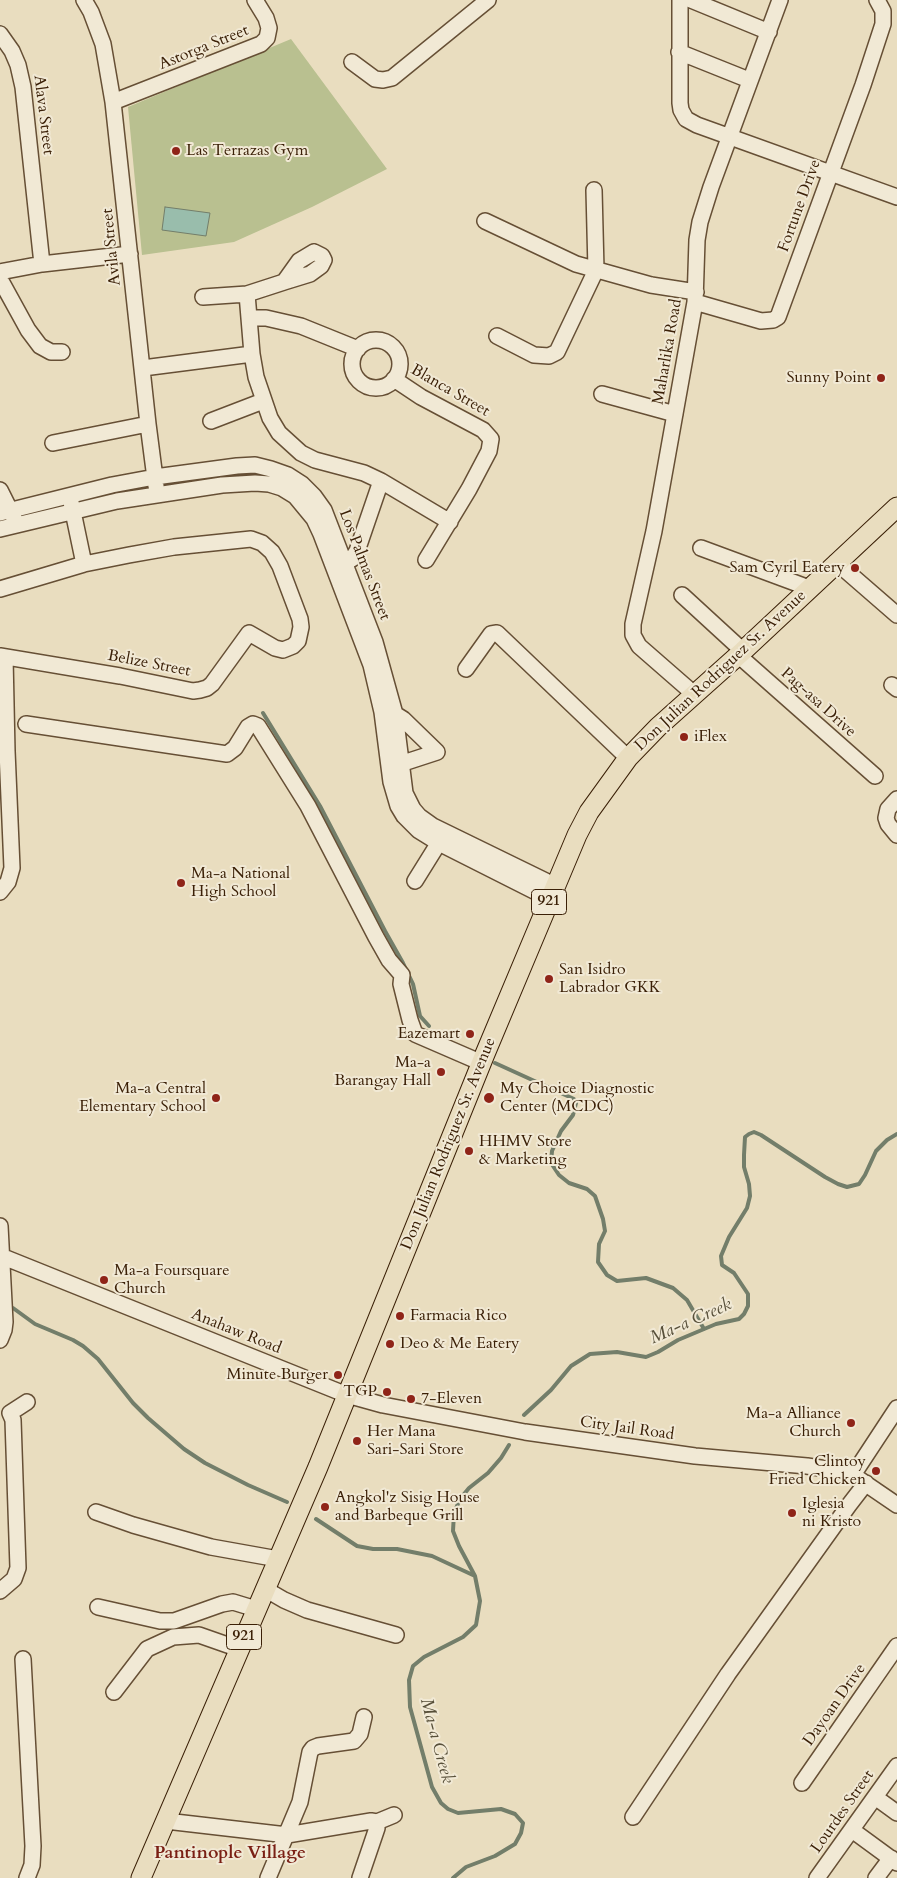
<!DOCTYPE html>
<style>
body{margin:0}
canvas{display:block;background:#e9ddbf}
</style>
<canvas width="897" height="1878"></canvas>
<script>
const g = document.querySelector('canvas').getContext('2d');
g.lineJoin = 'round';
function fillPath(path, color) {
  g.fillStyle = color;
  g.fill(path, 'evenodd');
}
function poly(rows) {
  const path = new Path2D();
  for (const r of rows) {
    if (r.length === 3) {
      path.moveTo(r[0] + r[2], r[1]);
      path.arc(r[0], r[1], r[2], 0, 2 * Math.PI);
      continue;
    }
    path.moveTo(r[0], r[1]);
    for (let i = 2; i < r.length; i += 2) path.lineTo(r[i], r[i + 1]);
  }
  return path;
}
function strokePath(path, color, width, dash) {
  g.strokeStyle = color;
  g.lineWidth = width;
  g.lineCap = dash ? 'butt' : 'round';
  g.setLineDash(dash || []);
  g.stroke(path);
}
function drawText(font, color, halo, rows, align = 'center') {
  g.font = font + ' Cardo,serif';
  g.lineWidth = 4;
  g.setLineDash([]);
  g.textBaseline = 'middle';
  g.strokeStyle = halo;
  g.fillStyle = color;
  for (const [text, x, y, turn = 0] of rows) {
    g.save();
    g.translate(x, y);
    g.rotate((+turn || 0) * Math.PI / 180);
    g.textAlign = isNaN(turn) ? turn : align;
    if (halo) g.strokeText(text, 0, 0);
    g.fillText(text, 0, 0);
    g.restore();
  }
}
const green = poly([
 [291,39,387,169,312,207,234,242,142,255,128,107]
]);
const water = poly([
 [165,207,210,213,206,236,162,230,165,207]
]);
const stream = poly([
 [263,713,320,806,385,931,403,963,413,984,420,1016,429,1026],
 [495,1063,574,1099,576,1103,573,1115,561,1131,552,1151,551,1163,559,1175,569,1183,587,1189,595,1196,603,1219,605,1231,599,1244,598,1262,607,1275,617,1281,646,1278,673,1288,687,1300,704,1329],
 [13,1308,35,1324,73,1340,83,1346,98,1359,133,1403,148,1418,184,1449,205,1463,248,1485,287,1502],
 [524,1415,551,1390,571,1366,590,1354,617,1352,646,1357,658,1352,678,1340,716,1324,739,1319,744,1314,748,1306,748,1294,734,1273,722,1265,721,1256,729,1237,747,1208,750,1196,749,1184,744,1167,744,1155,745,1137,749,1134,754,1132,761,1135,825,1177,838,1184,847,1187,859,1184,865,1175,876,1151,887,1140,897,1134],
 [316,1519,357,1546,373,1549,397,1549,432,1556,475,1576],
 [453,1878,466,1867,495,1856,515,1844,521,1833,523,1823,515,1814,501,1809,458,1813,448,1809,441,1803,432,1787,410,1707,409,1680,413,1666,424,1657,463,1637,476,1625,480,1601,475,1576,459,1546,453,1531,454,1513,460,1499,469,1488,488,1473,501,1458,509,1445]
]);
const minor = poly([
 [84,0,91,12,103,44,113,102,148,424,156,486],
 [680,0,680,103,681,110,686,119,697,125,897,197],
 [691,0,769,32],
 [0,34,12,51,18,65,23,87,42,264],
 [679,52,749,80],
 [352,62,375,79,383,80,392,78,488,0],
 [113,102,261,44,267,38,269,28,266,18,255,0],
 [485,221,576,264,651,285,696,292],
 [314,252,322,256,324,260,321,266,310,274,284,282,299,261,314,252],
 [0,272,42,264,130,254],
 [0,279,28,330,40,346,51,352,62,352],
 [247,294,252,354,256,377,270,418,279,433,301,453,315,460,364,473,381,481,450,522],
 [203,297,247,294,284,282],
 [695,302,761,321,773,320,778,317,863,85,883,24,883,11,877,0],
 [249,318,266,318,301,326,358,349],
 [497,336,534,355,549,356,557,352,596,270,594,190],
 [376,364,24],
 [143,368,252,354],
 [394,379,421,397,483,430,491,439,489,451,469,489,426,560],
 [602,394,675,414],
 [211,421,263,401],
 [53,443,148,424],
 [0,490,14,518],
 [71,502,84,564],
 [0,513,112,485,155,477,237,466,255,465,271,469,288,475,302,484,314,496,324,510,375,642,395,714,405,793,413,809,419,816,433,826,556,886],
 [0,529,117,501,222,485,255,483,269,484,282,488,295,496,314,519,321,534,371,665,382,712,391,782,398,806,404,816,418,830,439,843,550,899],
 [701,548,809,588],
 [836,562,897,615],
 [339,566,352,559,357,551,381,481],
 [0,589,84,564,129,555,174,547,251,539,262,543,272,552,280,566,300,619,301,627,298,641,293,646,283,650,275,648,249,633,212,684,207,688,200,690,193,691,120,676,0,656],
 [682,595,743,651],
 [738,655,875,776],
 [466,669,491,634,497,633,628,758],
 [892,685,897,689],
 [694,694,639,646,633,635,633,624,654,531,695,302,697,240,700,222,711,187,780,0],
 [389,713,395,714,403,719,437,752,391,767],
 [26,724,227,754,235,748,248,727,253,724,258,726,308,806,376,937,389,960,402,975,401,984,410,1020,415,1034,482,1063],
 [897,799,888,809,886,818,888,824,897,835],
 [415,881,443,836],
 [0,892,8,882,12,868,7,751,5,657],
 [0,1226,5,1322,4,1330,0,1340],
 [1,1256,347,1395,383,1405,525,1432,695,1456,807,1466,840,1471,853,1475,897,1505],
 [10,1413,27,1402],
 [853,1475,897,1408],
 [96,1512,133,1525,211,1547,278,1559],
 [265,1589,284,1600,307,1610,396,1635],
 [0,1591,14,1579,18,1568,13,1420,10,1413],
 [98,1607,160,1621,174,1621,222,1604,233,1602,256,1609],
 [23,1659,33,1846,32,1865,27,1878],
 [114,1692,147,1649,173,1637,199,1635,239,1649],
 [802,1783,897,1646],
 [875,1797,897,1813],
 [633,1817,728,1674,849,1505,866,1483],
 [166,1821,287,1835,371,1821,377,1822,394,1815],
 [852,1830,897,1863],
 [268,1878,300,1802,310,1752,313,1748,318,1746,354,1741,360,1734,364,1717],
 [360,1878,377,1828,377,1822],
 [817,1878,897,1766],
 [876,1878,891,1858]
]);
const major = poly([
 [141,1878,318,1467,485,1054,577,835,589,812,628,758,658,727,743,651,897,507]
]);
const markers = [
 [176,151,5,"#8f2418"],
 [881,378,5,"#8f2418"],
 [855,568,5,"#8f2418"],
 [684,737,5,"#8f2418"],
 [181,883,5,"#8f2418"],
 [549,979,5,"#8f2418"],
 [470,1034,5,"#8f2418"],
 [441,1072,5,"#8f2418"],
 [216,1098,5,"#8f2418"],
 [489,1098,6,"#8f2418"],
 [469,1151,5,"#8f2418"],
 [104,1280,5,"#8f2418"],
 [400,1316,5,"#8f2418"],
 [390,1344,5,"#8f2418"],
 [338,1375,5,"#8f2418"],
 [387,1392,5,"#8f2418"],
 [411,1399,5,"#8f2418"],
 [851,1423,5,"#8f2418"],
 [357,1441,5,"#8f2418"],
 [876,1471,5,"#8f2418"],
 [325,1507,5,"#8f2418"],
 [792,1513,5,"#8f2418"]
];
const shields = [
 [549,902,35],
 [244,1637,35]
];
const shieldNames = [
 ["921",549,902],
 ["921",244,1637]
];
const streetNames = [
 ["Astorga Street",204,48,-22],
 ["Alava Street",43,115,83],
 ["Fortune Drive",800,206,-70],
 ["Avila Street",112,247,-96],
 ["Maharlika Road",668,352,-80],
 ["Blanca Street",450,391,30],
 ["Los Palmas Street",364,565,69],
 ["Belize Street",149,664,11],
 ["Don Julian Rodriguez Sr. Avenue",721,671,-43],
 ["Pag-asa Drive",818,703,42],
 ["Don Julian Rodriguez Sr. Avenue",449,1144,-68],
 ["Anahaw Road",236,1332,22],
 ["City Jail Road",627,1429,8],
 ["Dayoan Drive",835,1705,-55],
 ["Lourdes Street",843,1812,-55]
];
const poiNames = [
 ["Las Terrazas Gym",186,151],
 ["Sunny Point",871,378,"right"],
 ["Sam Cyril Eatery",845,568,"right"],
 ["iFlex",694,737],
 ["Ma-a National",191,874],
 ["High School",191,892],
 ["San Isidro",559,970],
 ["Labrador GKK",559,988],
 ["Eazemart",460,1034,"right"],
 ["Ma-a",431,1063,"right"],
 ["Barangay Hall",431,1081,"right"],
 ["Ma-a Central",206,1089,"right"],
 ["Elementary School",206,1107,"right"],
 ["My Choice Diagnostic",500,1089],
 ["Center (MCDC)",500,1107],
 ["HHMV Store",479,1142],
 ["& Marketing",479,1160],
 ["Ma-a Foursquare",114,1271],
 ["Church",114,1289],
 ["Farmacia Rico",410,1316],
 ["Deo & Me Eatery",400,1344],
 ["Minute Burger",328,1375,"right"],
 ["TGP",377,1392,"right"],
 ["7-Eleven",421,1399],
 ["Ma-a Alliance",841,1414,"right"],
 ["Church",841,1432,"right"],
 ["Her Mana",367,1432],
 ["Sari-Sari Store",367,1450],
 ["Clintoy",866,1462,"right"],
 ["Fried Chicken",866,1480,"right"],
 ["Angkol'z Sisig House",335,1498],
 ["and Barbeque Grill",335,1516],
 ["Iglesia",802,1504],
 ["ni Kristo",802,1522]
];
const waterNames = [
 ["Ma-a Creek",691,1322,-24],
 ["Ma-a Creek",436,1741,75]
];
const neighbourhoodNames = [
 ["Pantinople Village",230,1854]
];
fillPath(green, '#b9c090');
fillPath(water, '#99bdac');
strokePath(water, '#737e6a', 1);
strokePath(stream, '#737e6a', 4);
strokePath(minor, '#664f35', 18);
strokePath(major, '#3b2007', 21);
strokePath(minor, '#f1e9d5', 15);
strokePath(major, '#e9ddbf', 19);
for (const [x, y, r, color] of markers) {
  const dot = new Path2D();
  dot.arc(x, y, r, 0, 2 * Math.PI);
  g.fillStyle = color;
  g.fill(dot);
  strokePath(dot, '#f1e9d5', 2);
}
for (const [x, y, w] of shields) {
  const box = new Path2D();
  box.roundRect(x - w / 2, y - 12.5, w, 25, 4);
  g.fillStyle = '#f1e9d5';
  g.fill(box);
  strokePath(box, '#3b2007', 1);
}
drawText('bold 15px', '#3b2007', null, shieldNames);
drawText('16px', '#3b2007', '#f1e9d5', streetNames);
drawText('16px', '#3b2007', '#f1e9d5', poiNames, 'left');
drawText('italic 18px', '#574f39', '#f1e9d5', waterNames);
drawText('bold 18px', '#7a1f14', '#f1e9d5', neighbourhoodNames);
</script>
